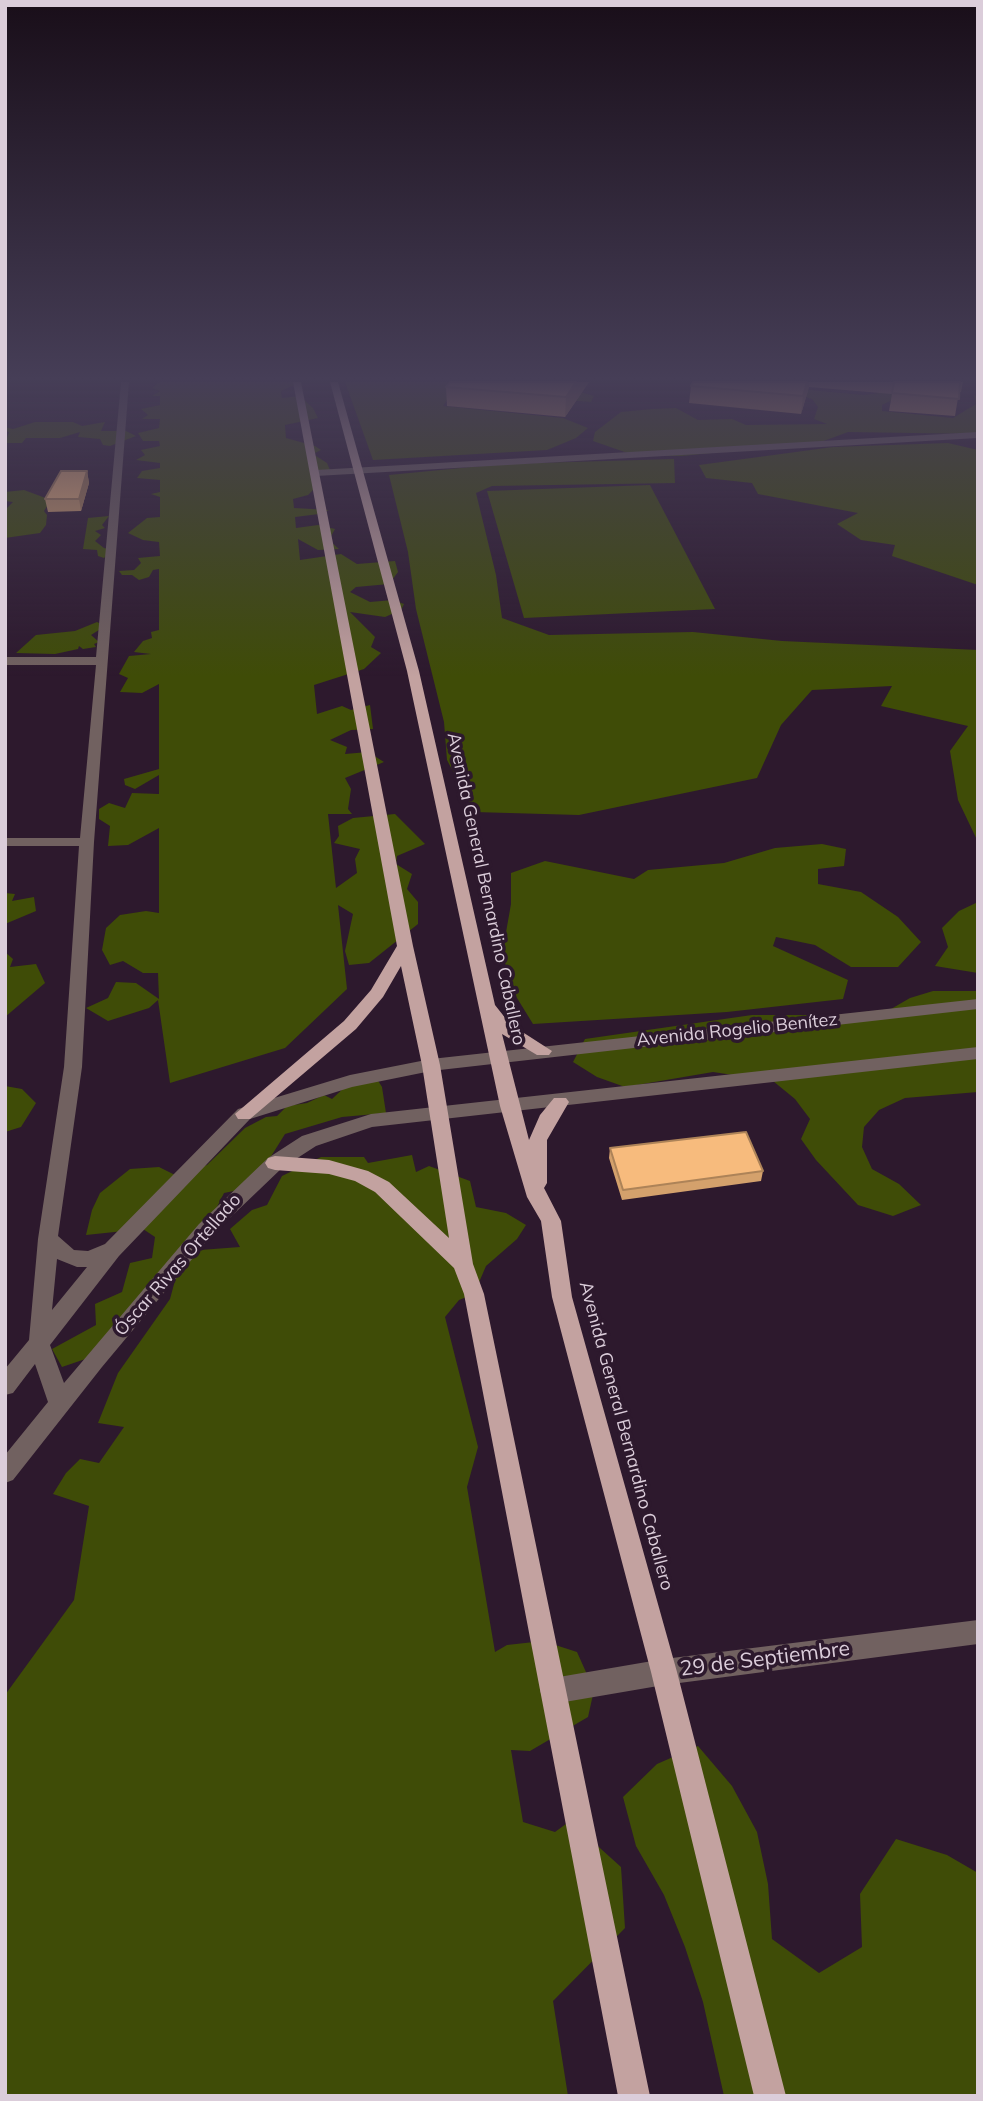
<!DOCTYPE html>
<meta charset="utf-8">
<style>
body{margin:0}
#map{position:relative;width:983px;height:2101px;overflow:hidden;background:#2d192d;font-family:Mulish,sans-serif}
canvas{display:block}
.frame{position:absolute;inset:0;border:7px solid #dbcdda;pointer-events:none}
</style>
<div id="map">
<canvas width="983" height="2101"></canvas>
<div class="frame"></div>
</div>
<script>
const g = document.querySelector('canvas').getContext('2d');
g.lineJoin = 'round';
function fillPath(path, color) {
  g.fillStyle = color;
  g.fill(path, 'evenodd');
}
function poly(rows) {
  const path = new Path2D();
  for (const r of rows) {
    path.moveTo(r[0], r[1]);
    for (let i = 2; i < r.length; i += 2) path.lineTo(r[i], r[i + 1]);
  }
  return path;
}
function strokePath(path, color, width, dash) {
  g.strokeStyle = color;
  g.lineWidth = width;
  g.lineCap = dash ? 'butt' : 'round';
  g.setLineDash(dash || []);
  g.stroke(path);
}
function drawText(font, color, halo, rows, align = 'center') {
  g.font = font + ' Mulish,sans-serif';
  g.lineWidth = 7;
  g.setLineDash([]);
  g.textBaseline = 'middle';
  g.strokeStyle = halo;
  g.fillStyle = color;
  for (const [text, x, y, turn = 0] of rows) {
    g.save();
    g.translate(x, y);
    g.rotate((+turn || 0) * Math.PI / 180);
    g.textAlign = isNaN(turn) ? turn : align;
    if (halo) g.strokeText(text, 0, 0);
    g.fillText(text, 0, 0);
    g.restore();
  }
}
const green = poly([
 [159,382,301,382,281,391,282,398,300,396,313,408,318,418,285,425,286,438,315,446,321,450,313,454,327,463,330,470,312,475,318,485,308,495,293,499,294,508,329,510,319,514,295,517,296,528,318,525,335,529,329,540,339,549,318,550,298,539,300,560,341,554,357,564,395,561,398,572,389,584,356,587,350,592,370,602,393,600,404,604,401,610,385,617,350,612,375,637,371,647,381,653,364,669,314,685,317,714,342,706,351,710,370,705,373,729,351,730,330,740,347,747,345,754,368,752,384,762,345,778,351,789,348,809,352,814,328,814,336,888,357,873,355,859,360,849,334,843,339,836,338,826,353,818,395,814,425,844,397,856,396,864,412,874,407,889,418,902,418,924,369,963,349,965,345,951,353,914,338,905,347,989,285,1048,170,1083,158,1000,149,1008,108,1021,86,1008,108,998,116,982,136,983,159,999,158,973,143,973,123,961,110,965,102,950,106,928,120,915,146,911,159,913,159,828,128,845,108,846,110,826,99,819,99,809,109,803,125,808,132,793,159,794,159,775,135,789,125,785,124,779,159,769,159,684,142,693,120,692,128,678,119,674,129,656,151,654,134,652,143,641,152,638,151,632,159,630,159,569,153,570,149,577,139,580,132,575,122,575,119,571,134,570,141,563,138,558,160,556,159,542,143,540,128,533,147,518,160,517,160,497,151,494,160,492,160,480,137,478,142,471,160,468,160,463,136,460,145,455,141,450,160,446,159,441,143,441,138,433,159,428,160,419,142,419,148,415,141,409,160,405,160,396,152,396,160,391,152,388],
 [345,382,477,382,581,392,594,396,591,402,453,391,443,406,563,418,588,428,576,438,547,450,373,460],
 [944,382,894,399,882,405,882,411,953,418,976,404,974,395,978,396,978,434,848,432,821,442,682,456,636,456,593,441,595,432,621,412,652,409,676,408,698,420,732,419,746,425,827,424,814,419,818,407,812,399,767,386,864,395,879,393,880,383],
 [35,422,73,422,82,426,105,422,101,431,126,431,136,436,110,446,103,445,100,439,78,437,80,432,60,438,26,438,22,443,5,443,9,432,5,431,5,427,13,429],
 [948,443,978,450,978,585,892,556,895,545,861,540,837,524,858,513,758,494,752,483,706,478,699,465,833,447],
 [674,459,675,483,492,486,476,493,496,575,502,618,549,635,693,632,782,641,978,650,978,842,958,800,950,751,968,726,881,706,892,686,812,690,781,725,757,778,579,815,474,812,447,760,444,722,416,609,408,552,389,475,502,464],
 [650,485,715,609,524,618,487,491],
 [24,490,51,500,44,511,47,515,46,525,40,533,5,538,5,510,13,502,5,501,5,492],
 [109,516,102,525,105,528,95,531,101,535,95,541,104,548,113,550,104,558,98,556,97,550,83,549,88,518],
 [97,622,103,625,102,628,91,635,99,642,94,644,96,647,83,649,79,646,78,649,55,654,16,653,36,635,75,631],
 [822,844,846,849,844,866,818,869,818,884,861,892,898,917,921,942,898,967,851,967,815,945,776,937,773,946,848,980,843,999,727,1012,533,1024,517,998,502,955,511,904,511,873,545,861,634,879,648,870,724,863,775,848],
 [5,893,15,894,12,901,34,897,36,911,5,924],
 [978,902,978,973,935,966,948,947,942,928,959,911],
 [5,952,13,959,10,967,36,964,45,983,5,1017],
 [933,991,978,991,978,1092,905,1098,879,1110,864,1127,862,1147,872,1169,899,1184,921,1205,893,1216,858,1205,816,1160,801,1139,810,1119,795,1099,773,1081,713,1072,625,1087,597,1077,573,1062,585,1039,752,1015,838,1015,891,1009,910,998],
 [377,1079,382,1087,386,1113,342,1117,285,1134,265,1166,244,1189,224,1193,206,1229,100,1354,62,1367,52,1349,96,1325,95,1304,122,1292,130,1263,152,1258,155,1237,143,1229,86,1235,92,1210,100,1193,130,1169,159,1167,175,1175,207,1165,245,1128,266,1117,277,1116,287,1106,307,1103,324,1095,332,1099,347,1085],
 [5,1086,22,1089,36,1103,21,1127,5,1132],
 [412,1155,416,1172,429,1166,470,1181,476,1207,506,1213,526,1225,517,1239,486,1266,474,1294,459,1300,445,1317,478,1447,467,1487,495,1652,507,1645,543,1641,577,1652,594,1690,588,1717,530,1751,511,1750,523,1822,555,1832,570,1821,621,1867,625,1928,553,2001,568,2096,5,2096,5,1695,74,1600,89,1506,53,1494,66,1473,80,1459,99,1463,124,1427,98,1423,118,1373,170,1299,180,1262,187,1251,240,1247,230,1229,252,1210,267,1205,282,1176,321,1157,364,1157,368,1163],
 [698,1746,732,1786,757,1832,768,1884,772,1939,819,1973,862,1947,860,1894,896,1839,947,1855,978,1873,978,2096,724,2096,703,2002,685,1947,664,1895,636,1846,623,1797,657,1764]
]);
const minor = poly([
 [121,382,129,382,94,842,82,1067,58,1236,74,1250,88,1251,105,1244,238,1109,350,1075,431,1059,978,999,978,1009,431,1071,352,1087,250,1119,119,1256,50,1345,64,1383,199,1224,268,1158,302,1136,371,1114,978,1047,978,1059,372,1127,316,1146,282,1168,213,1234,102,1367,13,1480,5,1483,5,1455,48,1402,35,1364,13,1393,5,1395,5,1369,29,1340,38,1239,64,1067,79,846,5,846,5,838,80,838,96,665,5,665,5,657,96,657,121,382],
 [57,1259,77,1267,87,1267,52,1310,57,1259],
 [978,432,978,438,316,476,311,473,316,470,978,432],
 [978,1620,978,1644,664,1685,553,1704,544,1700,540,1691,544,1682,553,1678,664,1659,978,1620]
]);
const major = poly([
 [293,382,301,382,413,946,440,1065,473,1264,484,1294,650,2096,618,2096,464,1294,454,1268,375,1192,355,1181,329,1174,275,1170,268,1168,265,1163,268,1158,275,1156,329,1160,368,1171,389,1182,449,1238,422,1065,401,966,383,997,356,1029,250,1119,238,1119,235,1114,344,1021,371,990,397,946,293,382],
 [330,382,338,382,419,671,495,1005,510,1024,552,1051,549,1055,537,1055,502,1034,529,1140,540,1115,554,1098,566,1098,569,1102,547,1140,547,1183,544,1188,561,1221,572,1297,677,1672,786,2096,754,2096,651,1672,552,1297,541,1221,527,1197,500,1106,407,671,330,382]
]);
const wall = poly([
 [589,382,565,417,447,406,446,387],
 [693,382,963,382,961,392,959,392,955,416,889,411,892,394,809,387,801,414,689,403,691,386],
 [87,471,89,483,81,511,48,512,45,499],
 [610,1148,763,1171,761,1181,622,1200,609,1158]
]);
const shadedWall = poly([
 [576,382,589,382,565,417,566,397],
 [807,382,809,382,809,387,801,414,803,396],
 [87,471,89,483,81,511,79,499]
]);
const building = poly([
 [450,382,576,382,566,397,446,387,450,382],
 [693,382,807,382,803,396,691,386,693,382],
 [894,382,960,382,959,399,892,393,894,382],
 [61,471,87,471,79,499,45,499,61,471],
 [746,1132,763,1171,623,1190,610,1148,746,1132]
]);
const streetNames = [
 ["Avenida General Bernardino Caballero",486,889,78],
 ["Avenida Rogelio Benítez",737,1030,-6],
 ["Óscar Rivas Ortellado",178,1265,-49],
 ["Avenida General Bernardino Caballero",626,1436,75]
];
const nearStreetnames = [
 ["29 de Septiembre",765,1659,-7]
];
fillPath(green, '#3f4c07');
fillPath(minor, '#716160');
fillPath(major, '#c3a2a0');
fillPath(wall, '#d4a16c');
fillPath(shadedWall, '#ad8358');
fillPath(building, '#f7bb7d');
strokePath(building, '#ad8358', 2);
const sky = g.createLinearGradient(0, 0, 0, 677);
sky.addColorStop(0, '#190e19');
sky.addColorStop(0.56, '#463e57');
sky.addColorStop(1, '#463e5700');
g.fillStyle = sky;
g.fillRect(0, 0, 983, 677);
drawText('18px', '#dbcdda', '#2d192d', streetNames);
drawText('21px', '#dbcdda', '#2d192d', nearStreetnames);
</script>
